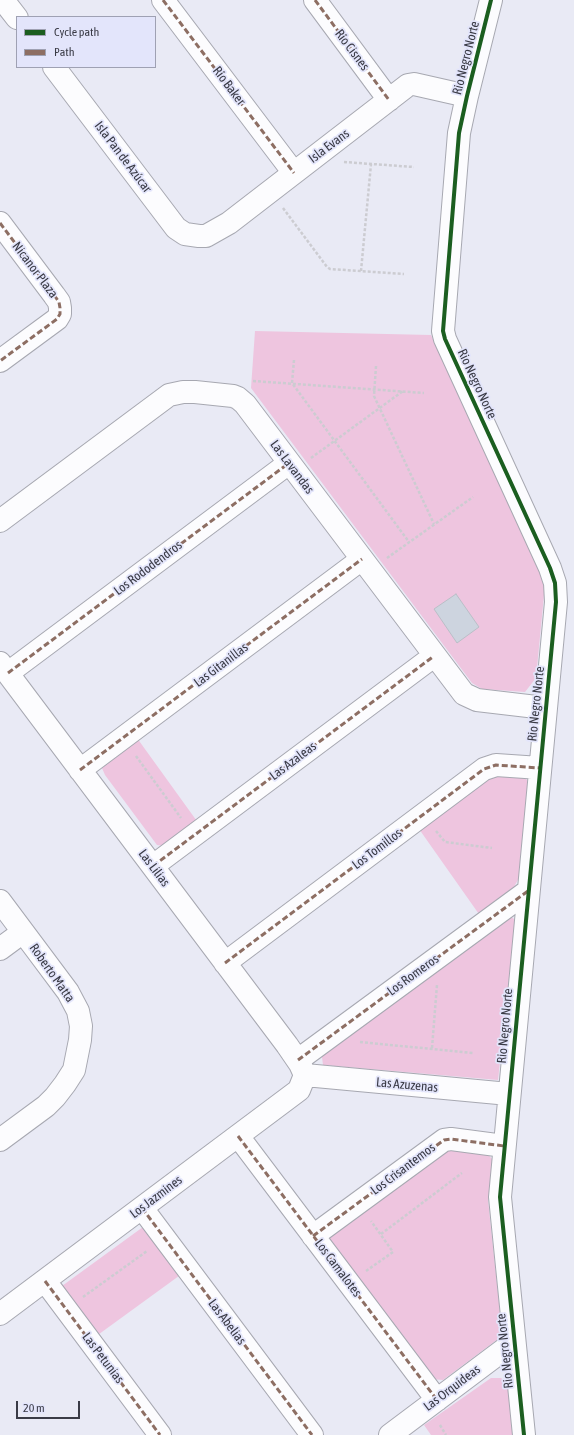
<!DOCTYPE html>
<meta charset="utf-8">
<style>
body{margin:0}
#map{position:relative;width:574px;height:1435px;overflow:hidden;background:#e9eaf5;font-family:"Asap Condensed",sans-serif}
canvas{display:block}
.legend{position:absolute;left:16px;top:16px;width:140px;height:52px;box-sizing:border-box;background:#e3e5fb;border:1px solid #9fa1b3;margin:0;padding:5px 7px;list-style:none;font-size:12px;color:#3a3b46}
.legend li{display:flex;align-items:center;gap:8px;height:20px}
.legend b{width:20px;border:1px solid #9fa1b3}
.scale{position:absolute;left:16px;top:1401px;width:64px;height:18px;box-sizing:border-box;border:2px solid #3a3b46;border-top:0;padding-left:5px;font-size:12px;line-height:14px;white-space:nowrap;color:#3a3b46;-webkit-text-stroke:3px #e3e5fb;paint-order:stroke}
</style>
<div id="map">
<canvas width="574" height="1435"></canvas>
<ul class="legend">
<li><b style="height:5px;background:#1b5e20"></b>Cycle path</li>
<li><b style="height:5px;background:#8d6e63"></b>Path</li>
</ul>
<div class="scale">20 m</div>
</div>
<script>
const g = document.querySelector('canvas').getContext('2d');
g.lineJoin = 'round';
function fillPath(path, color) {
  g.fillStyle = color;
  g.fill(path, 'evenodd');
}
function poly(rows) {
  const path = new Path2D();
  for (const r of rows) {
    path.moveTo(r[0], r[1]);
    for (let i = 2; i < r.length; i += 2) path.lineTo(r[i], r[i + 1]);
  }
  return path;
}
function strokePath(path, color, width, dash) {
  g.strokeStyle = color;
  g.lineWidth = width;
  g.lineCap = dash ? 'butt' : 'round';
  g.setLineDash(dash || []);
  g.stroke(path);
}
function drawText(font, color, halo, rows, align = 'center') {
  g.font = font + ' "Asap Condensed",sans-serif';
  g.lineWidth = 3.5;
  g.setLineDash([]);
  g.textBaseline = 'middle';
  g.strokeStyle = halo;
  g.fillStyle = color;
  for (const [text, x, y, turn = 0] of rows) {
    g.save();
    g.translate(x, y);
    g.rotate((+turn || 0) * Math.PI / 180);
    g.textAlign = isNaN(turn) ? turn : align;
    if (halo) g.strokeText(text, 0, 0);
    g.fillText(text, 0, 0);
    g.restore();
  }
}
const green = poly([
 [255,331,431,335,542,574,545,585,536,678,525,692,482,689,472,683,251,388],
 [137,738,199,824,164,846,157,845,105,775,102,768,105,761],
 [520,774,527,780,529,787,520,876,508,898,481,917,419,829,494,775],
 [509,915,514,919,515,925,498,1080,323,1065,322,1057,319,1050],
 [450,1144,482,1148,493,1160,488,1200,502,1331,498,1339,443,1380,431,1379,327,1241,328,1234],
 [143,1227,183,1273,95,1337,62,1286],
 [491,1378,501,1378,509,1384,515,1435,431,1435,424,1425]
]);
const building = poly([
 [456,594,479,627,457,643,434,609,456,594]
]);
const path = poly([
 [344,162,414,167],
 [283,208,327,267,330,269,404,274],
 [361,271,371,164],
 [294,360,292,383,409,542],
 [376,366,374,396,434,524],
 [253,381,424,393],
 [311,458,403,391],
 [387,558,473,497],
 [136,756,181,818],
 [436,831,445,842,492,848],
 [360,1042,473,1053],
 [432,1048,437,985],
 [381,1234,462,1173],
 [366,1271,393,1252,371,1221],
 [83,1297,147,1251],
 [440,1425,446,1435]
]);
const minor = poly([
 [3,0,17,18],
 [163,0,294,173],
 [315,0,389,100],
 [491,0,467,96,459,133,443,331,445,339,550,568,555,583,556,602,500,1197,524,1435],
 [54,67,176,228,185,234,199,236,206,236,229,223,408,85,414,84,467,96],
 [0,223,54,295,59,302,60,308,60,314,57,319,0,361],
 [0,521,169,395,183,392,195,392,233,396,238,398,245,404,464,694,477,700,545,708],
 [0,663,287,1045,300,1064,305,1075,299,1090,0,1314],
 [8,673,289,463],
 [80,770,362,559],
 [153,866,434,656],
 [0,901,68,992,78,1011,81,1026,80,1040,74,1070,65,1084,55,1097,46,1106,0,1140],
 [0,949,23,932],
 [225,963,484,769,496,765,540,768],
 [298,1060,528,891],
 [305,1075,509,1094],
 [238,1136,437,1400],
 [142,1208,312,1435],
 [313,1236,444,1140,451,1139,504,1146],
 [45,1281,160,1435],
 [390,1435,514,1342]
]);
const quiet = poly([
 [163,0,294,173],
 [315,0,389,100],
 [0,223,54,295,59,302,60,308,60,314,57,319,0,361],
 [8,673,289,463],
 [80,770,362,559],
 [153,866,434,656],
 [225,963,484,769,496,765,540,768],
 [298,1060,528,891],
 [238,1136,437,1400],
 [142,1208,312,1435],
 [313,1236,444,1140,451,1139,504,1146],
 [45,1281,160,1435]
]);
const cycleway = poly([
 [491,0,467,96,459,133,443,331,445,339,550,568,555,583,556,602,500,1197,524,1435]
]);
const streetNames = [
 ["Río Cisnes",352,50,53],
 ["Rio Negro Norte",466,58,-76],
 ["Río Baker",229,86,53],
 ["Isla Evans",329,146,-37],
 ["Isla Pan de Azúcar",123,157,53],
 ["Nicanor Plaza",35,270,53],
 ["Rio Negro Norte",477,384,65],
 ["Las Lavandas",292,467,53],
 ["Los Rododendros",148,568,-37],
 ["Las Gitanillas",221,665,-37],
 ["Rio Negro Norte",536,704,-84],
 ["Las Azaleas",293,761,-37],
 ["Los Tomillos",377,849,-37],
 ["Las Lilias",154,868,53],
 ["Roberto Matta",52,973,55],
 ["Los Romeros",413,975,-36],
 ["Rio Negro Norte",505,1026,-85],
 ["Las Azuzenas",407,1085,5],
 ["Los Crisantemos",403,1169,-37],
 ["Los Jazmines",156,1197,-37],
 ["Los Camalotes",338,1268,53],
 ["Las Abelias",227,1322,53],
 ["Rio Negro Norte",505,1351,-96],
 ["Las Petunias",103,1358,53],
 ["Las Orquídeas",452,1388,-37]
];
fillPath(green, '#eec5df');
fillPath(building, '#cdd4df');
strokePath(building, '#babfc7', 1);
strokePath(minor, '#a7a8b1', 24);
strokePath(path, '#ccccd1', 2.5, [3, 2]);
strokePath(minor, '#fcfcfe', 22);
strokePath(quiet, '#8d6e63', 3, [6, 3]);
strokePath(cycleway, '#1b5e20', 4);
drawText('13px', '#3a3b46', '#e3e5fb', streetNames);
</script>
